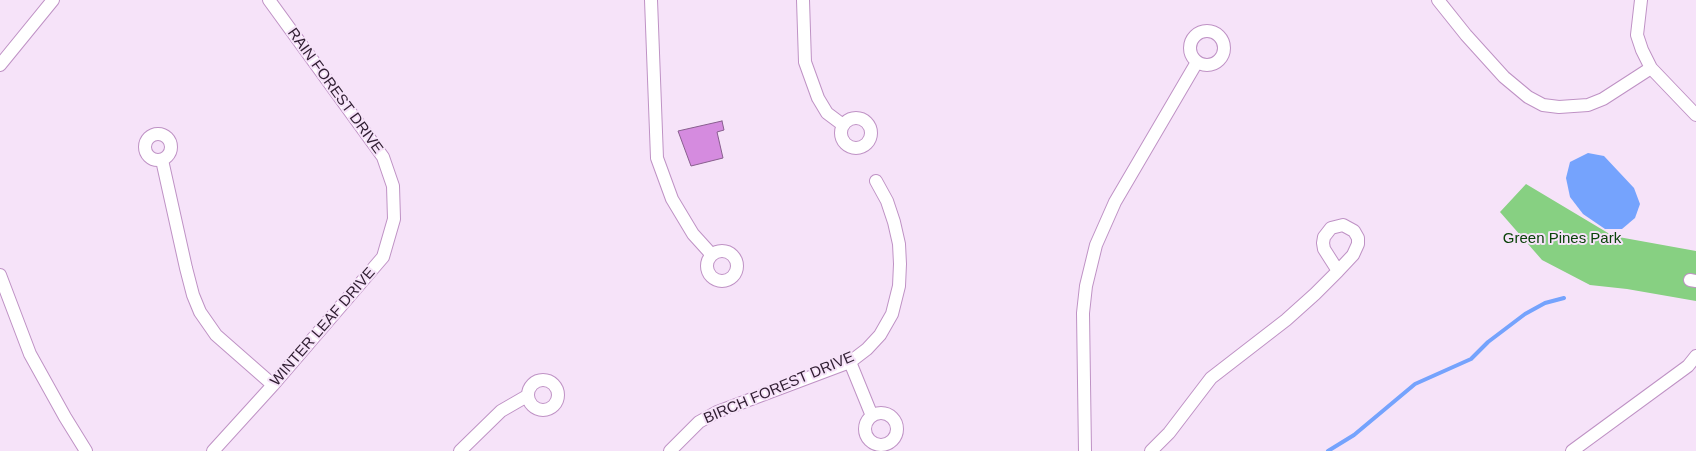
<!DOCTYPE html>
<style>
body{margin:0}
canvas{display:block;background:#f6e3f9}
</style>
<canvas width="1696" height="451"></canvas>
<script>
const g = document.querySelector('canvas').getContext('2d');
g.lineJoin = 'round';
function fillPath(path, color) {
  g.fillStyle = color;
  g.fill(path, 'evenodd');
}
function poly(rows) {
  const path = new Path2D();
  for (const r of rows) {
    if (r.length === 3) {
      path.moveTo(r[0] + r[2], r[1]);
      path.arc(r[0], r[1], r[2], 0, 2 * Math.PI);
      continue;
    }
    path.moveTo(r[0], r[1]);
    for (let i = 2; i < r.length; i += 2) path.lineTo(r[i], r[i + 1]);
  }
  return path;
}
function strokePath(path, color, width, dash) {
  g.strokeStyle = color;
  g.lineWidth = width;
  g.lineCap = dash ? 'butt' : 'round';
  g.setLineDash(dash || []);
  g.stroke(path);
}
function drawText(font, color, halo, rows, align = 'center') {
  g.font = font + ' Helvetica,sans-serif';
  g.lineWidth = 4;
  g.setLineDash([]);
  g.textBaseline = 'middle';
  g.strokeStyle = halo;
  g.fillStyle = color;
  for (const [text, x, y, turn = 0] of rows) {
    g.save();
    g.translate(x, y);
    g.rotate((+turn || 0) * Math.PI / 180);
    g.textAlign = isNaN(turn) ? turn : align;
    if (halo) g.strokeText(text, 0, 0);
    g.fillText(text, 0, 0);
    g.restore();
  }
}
const green = poly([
 [1526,184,1613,236,1696,251,1696,301,1627,289,1590,285,1542,260,1500,212]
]);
const water = poly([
 [1588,153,1604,156,1634,188,1640,204,1635,218,1622,229,1605,229,1583,214,1570,197,1566,178,1570,162]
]);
const stream = poly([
 [1328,451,1354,435,1415,384,1471,359,1488,342,1525,314,1545,303,1564,298]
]);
const building = poly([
 [722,121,724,130,717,132,723,158,691,166,678,131,722,121]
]);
const minor = poly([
 [651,0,657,158,672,199,693,234,712,255],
 [803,0,805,62,818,98,827,113,843,125],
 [1438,0,1466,35,1504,77,1528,97,1543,105,1559,107,1588,105,1603,99,1651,68],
 [1641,0,1637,35,1642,50,1651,68,1696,115],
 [1207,48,17],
 [0,65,53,0],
 [856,133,15],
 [158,147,13],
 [162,160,186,268,193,295,200,312,216,335,273,385],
 [722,266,15],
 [0,275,30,354,65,417,86,451],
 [1690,280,1696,281],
 [850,362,872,416],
 [543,395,15],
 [881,429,16],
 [213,451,273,385,383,257,394,219,393,186,383,157,269,0],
 [460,451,501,411,527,396],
 [670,451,699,422,717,412,850,362,867,349,880,335,892,314,899,286,900,264,899,244,894,222,887,201,876,181],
 [1085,451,1083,313,1086,286,1096,245,1115,202,1197,62],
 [1151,451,1169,433,1211,378,1286,320,1315,294,1338,271,1353,255,1358,244,1358,238,1354,231,1343,225,1331,228,1324,237,1323,243,1324,249,1338,271],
 [1572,451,1688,366,1696,356]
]);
const streetNames = [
 ["RAIN FOREST DRIVE",335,91,54],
 ["WINTER LEAF DRIVE",323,327,-49],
 ["BIRCH FOREST DRIVE",779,388,-23]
];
const parkNames = [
 ["Green Pines Park",1562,239]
];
fillPath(green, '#87d082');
fillPath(water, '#75a3fd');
strokePath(stream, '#75a3fd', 4);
fillPath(building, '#d58bdf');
strokePath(building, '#885e8e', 1);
strokePath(minor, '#bf92c5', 14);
strokePath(minor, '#fff', 12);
drawText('15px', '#2f1d31', '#f6e3f9', streetNames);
drawText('15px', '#0a4209', '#f6e3f9', parkNames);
</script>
